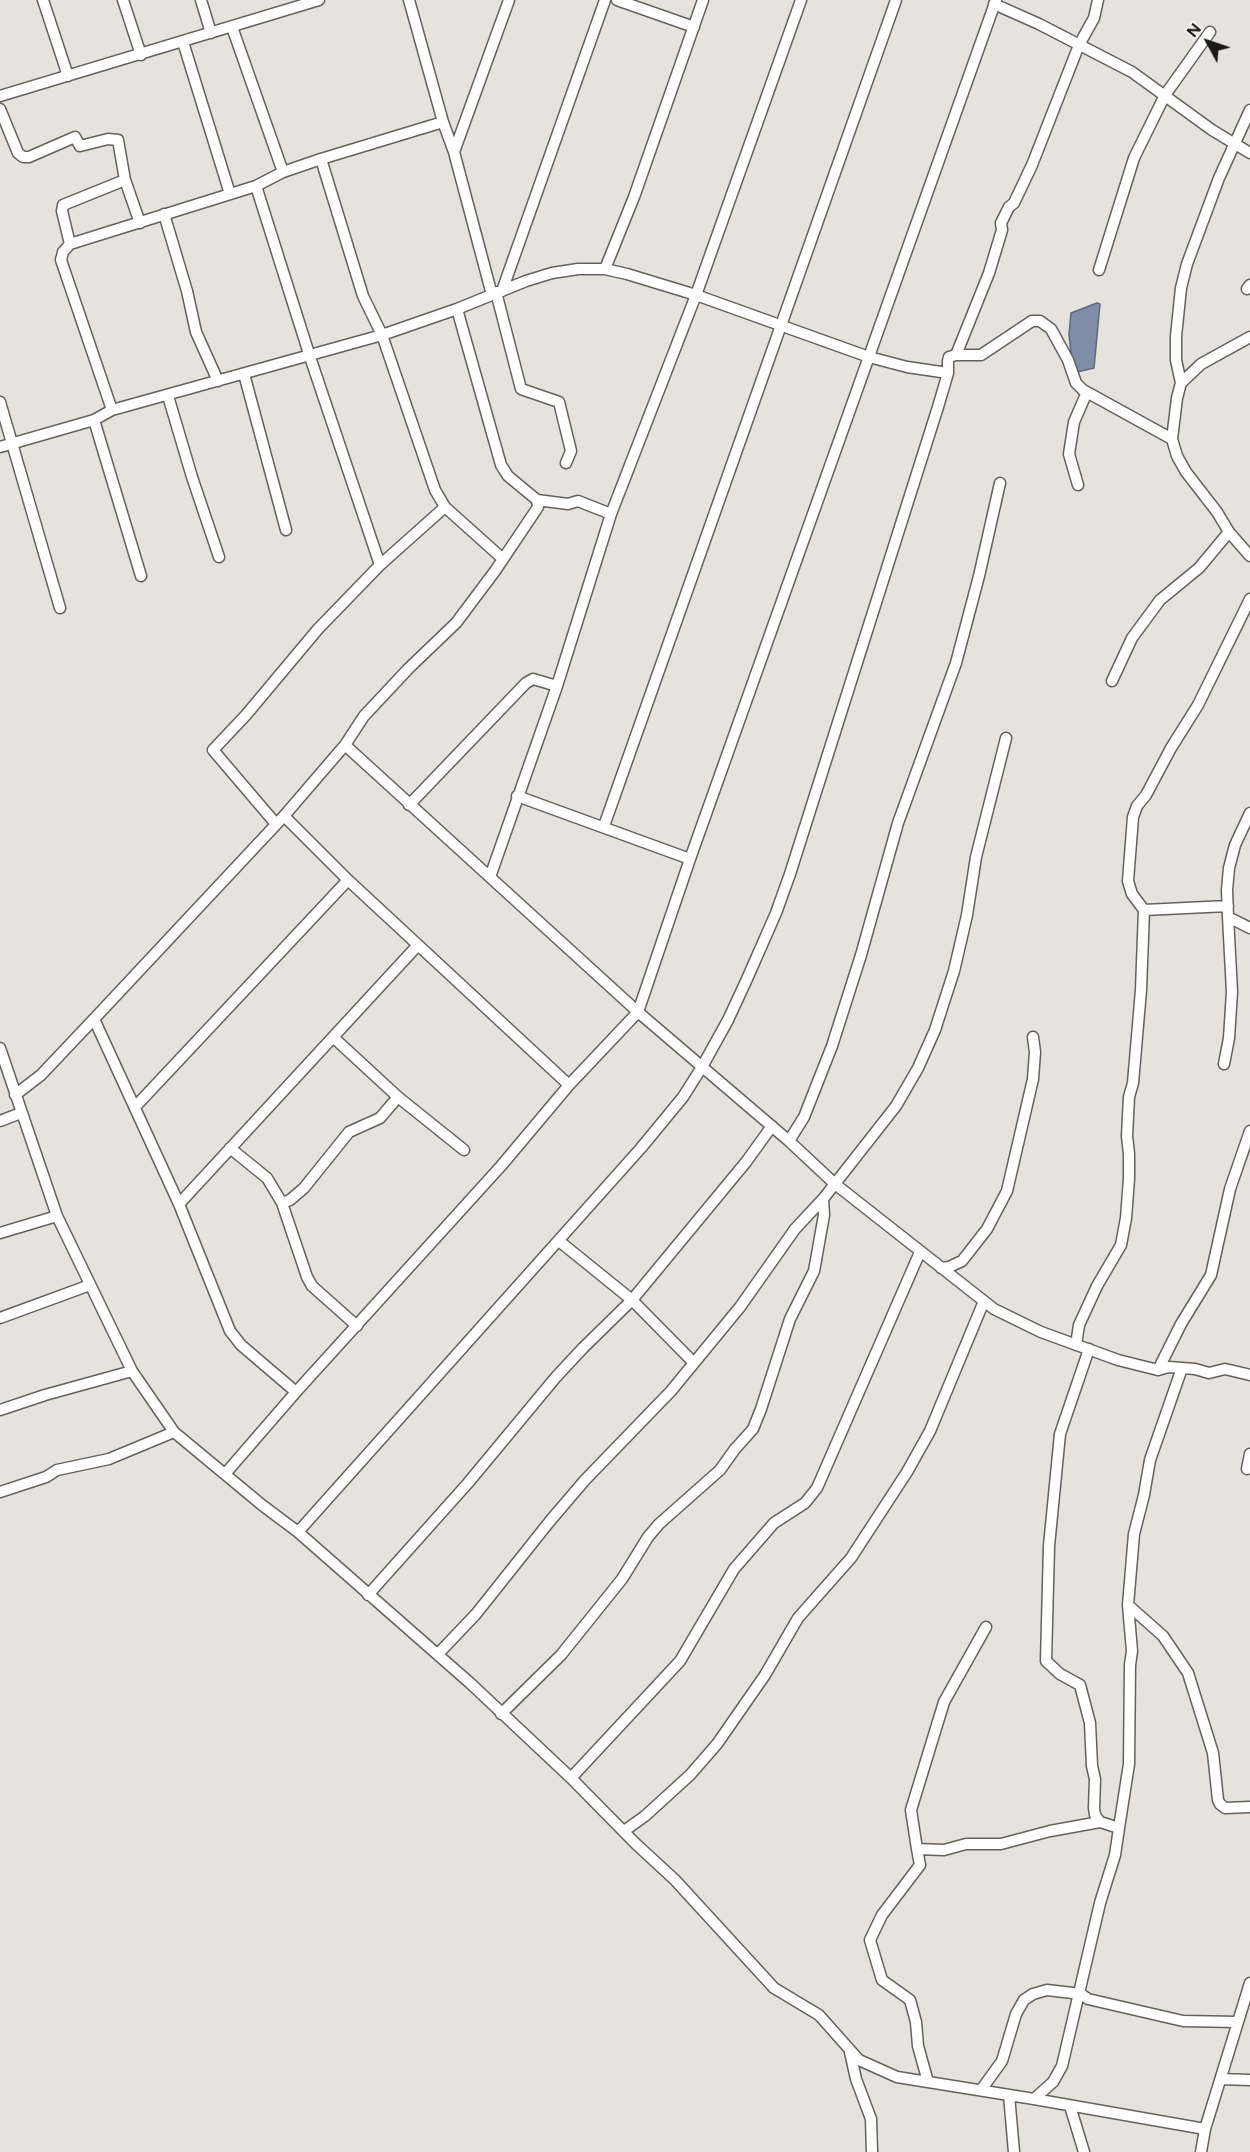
<!DOCTYPE html>
<style>
body{margin:0}
#map{position:relative;width:1250px;height:2152px;overflow:hidden;background:#e6e2dd;font-family:Figtree,sans-serif}
canvas{display:block}
.north{position:absolute;left:1178px;top:12px;width:60px;height:60px;-webkit-text-stroke:4px #f3efea;paint-order:stroke;rotate:310deg;font-size:16px;font-weight:700;line-height:24px;text-align:center;color:#1a1917}
.north::after{content:'';display:block;margin:auto;width:21px;height:27px;background:#1a1917;clip-path:polygon(50% 0,100% 100%,50% 72%,0 100%)}
</style>
<div id="map">
<canvas width="1250" height="2152"></canvas>
<div class="north">N</div>
</div>
<script>
const g = document.querySelector('canvas').getContext('2d');
g.lineJoin = 'round';
function fillPath(path, color) {
  g.fillStyle = color;
  g.fill(path, 'evenodd');
}
function poly(rows) {
  const path = new Path2D();
  for (const r of rows) {
    path.moveTo(r[0], r[1]);
    for (let i = 2; i < r.length; i += 2) path.lineTo(r[i], r[i + 1]);
  }
  return path;
}
function strokePath(path, color, width, dash) {
  g.strokeStyle = color;
  g.lineWidth = width;
  g.lineCap = dash ? 'butt' : 'round';
  g.setLineDash(dash || []);
  g.stroke(path);
}
const water = poly([
 [1097,303,1100,304,1094,368,1073,373,1069,334,1071,313,1097,303]
]);
const minor = poly([
 [43,0,68,76],
 [123,0,141,55],
 [201,0,211,33],
 [409,0,443,122,454,152,492,295],
 [617,0,694,27],
 [994,4,1039,24,1132,72,1212,130,1250,153],
 [232,27,283,172],
 [183,42,230,194],
 [0,96,319,0],
 [0,109,18,153,23,157,29,157,75,137,80,146,108,139,118,140,125,180,140,223],
 [454,152,509,0],
 [256,186,310,357,380,565],
 [164,214,187,291,196,332,218,381],
 [70,244,62,211,63,205,125,180],
 [605,269,634,197,703,0],
 [1099,270,1134,158,1165,95,1210,32],
 [1247,289,1250,285],
 [502,291,605,0],
 [496,292,521,389,559,402,571,451,566,463],
 [1250,337,1201,364,1181,383,1177,398,1172,439,1177,456,1186,472,1217,512,1229,532,1250,556],
 [956,355,989,273,1002,230,1001,223,1009,207,1014,203,1032,165,1079,45,1094,18,1098,0],
 [244,374,286,530],
 [1181,383,1176,360,1176,336,1181,288,1187,264,1219,178,1250,110],
 [168,396,192,477,219,557],
 [0,402,60,608],
 [112,410,61,260,63,252,70,244,256,186,283,172,321,159,443,122],
 [94,420,141,576],
 [0,447,94,420,112,410,382,335,457,309,526,281,552,273,578,269,605,269,627,274,696,295,869,357,907,367,948,373],
 [1078,485,1069,454,1074,422,1087,392],
 [537,500,568,504,578,501,611,514],
 [445,507,503,559],
 [1112,681,1132,638,1160,600,1199,568,1229,532],
 [345,745,638,1012,789,1141,835,1184,994,1309,1041,1332,1118,1360,1158,1370,1169,1367,1195,1369,1209,1373,1225,1369,1250,1375],
 [517,796,690,859],
 [409,805,526,683,533,679,557,686],
 [1250,813,1235,845,1229,868,1227,890,1228,917,1250,928],
 [284,816,348,880,569,1085],
 [276,824,213,750,246,715,318,629,380,565,445,507,435,490,382,335,363,296,321,159],
 [604,826,896,0],
 [490,877,557,686,611,514,696,295,801,0],
 [1144,910,1228,906],
 [94,1019,179,1204,230,1331,241,1345,296,1392],
 [333,1037,398,1097,464,1150],
 [0,1048,57,1216,132,1371,174,1432,262,1505,298,1532,470,1683,571,1778,636,1844,675,1880,774,1988,819,2015,859,2060,897,2077,1034,2099,1205,2129],
 [1224,1064,1229,1038,1232,992,1228,917],
 [15,1095,41,1075,94,1019,284,816,345,745,364,716,409,668,456,623,495,571,538,507,537,500,508,476,501,465,457,309],
 [135,1107,348,880],
 [0,1121,21,1113],
 [789,1141,804,1117,832,1046,861,955,898,823,956,663,979,576,1000,483],
 [230,1148,267,1178,282,1203,307,1277,312,1286,357,1326],
 [282,1203,290,1200,304,1188,349,1132,380,1118,398,1097],
 [179,1204,418,945],
 [0,1233,57,1216],
 [559,1241,632,1300,694,1363],
 [941,1268,949,1267,962,1261,987,1229,1007,1191,1033,1079,1035,1052,1033,1037],
 [0,1318,90,1285],
 [1076,1345,1079,1325,1097,1286,1121,1245,1126,1218,1129,1179,1129,1154,1127,1136,1129,1097,1133,1083,1141,990,1144,910,1132,894,1128,881,1133,817,1137,806,1146,795,1171,748,1198,705,1250,599],
 [1182,1368,1150,1460,1144,1495,1134,1534,1128,1605,1163,1636,1188,1673,1213,1753,1218,1800,1220,1804,1225,1808,1250,1807],
 [1158,1370,1181,1324,1211,1275,1230,1189,1250,1131],
 [0,1410,45,1395,132,1371],
 [1247,1469,1250,1454],
 [225,1474,296,1392,501,1166,569,1085,638,1012,690,859,996,0],
 [0,1492,46,1477,57,1470,109,1459,174,1432],
 [298,1532,641,1148,683,1097,702,1067,728,1020,747,979,776,913,790,874,938,407,948,373,948,361,949,357,956,355,981,355,1032,321,1040,321,1051,329,1068,360,1076,383,1083,390,1172,439],
 [368,1595,468,1483,556,1377,583,1348,632,1300,746,1162,772,1126],
 [986,1627,944,1702,911,1810,917,1849,944,1850,966,1844,1001,1844,1050,1831,1100,1822],
 [438,1654,476,1614,550,1521,585,1480,671,1391,740,1307,795,1229,823,1199,896,1106,918,1068,935,1030,954,971,967,915,976,857,1006,738],
 [501,1714,561,1655,622,1579,648,1537,659,1524,720,1470,735,1449,753,1429,761,1409,790,1319,814,1271,824,1215,823,1199],
 [571,1778,680,1661,734,1569,774,1523,805,1503,817,1488,920,1252],
 [1119,1828,1129,1764,1130,1665,1132,1651,1128,1605],
 [624,1831,645,1816,690,1775,717,1744,765,1675,798,1618,851,1558,907,1472,930,1431,984,1301],
 [917,1849,920,1865,882,1915,870,1940,882,1980,910,2000,916,2022,918,2046,928,2082],
 [850,2052,856,2079,871,2119,872,2152],
 [1221,2079,1250,2080],
 [981,2090,1002,2061,1016,2014,1024,2000,1033,1994,1047,1990,1081,1994,1088,1999,1183,2021,1238,2022],
 [1009,2095,1014,2152],
 [1034,2099,1053,2082,1062,2066,1100,1903,1115,1855,1119,1828,1100,1822,1095,1815,1094,1808,1095,1779,1092,1766,1090,1723,1080,1685,1060,1674,1046,1661,1049,1546,1060,1434,1089,1349],
 [1070,2106,1084,2152],
 [1201,2152,1205,2129,1250,1983]
]);
fillPath(water, '#7f8da7');
strokePath(water, '#616a7c', 1.5);
strokePath(minor, '#65625e', 13);
strokePath(minor, '#fff', 10);
</script>
